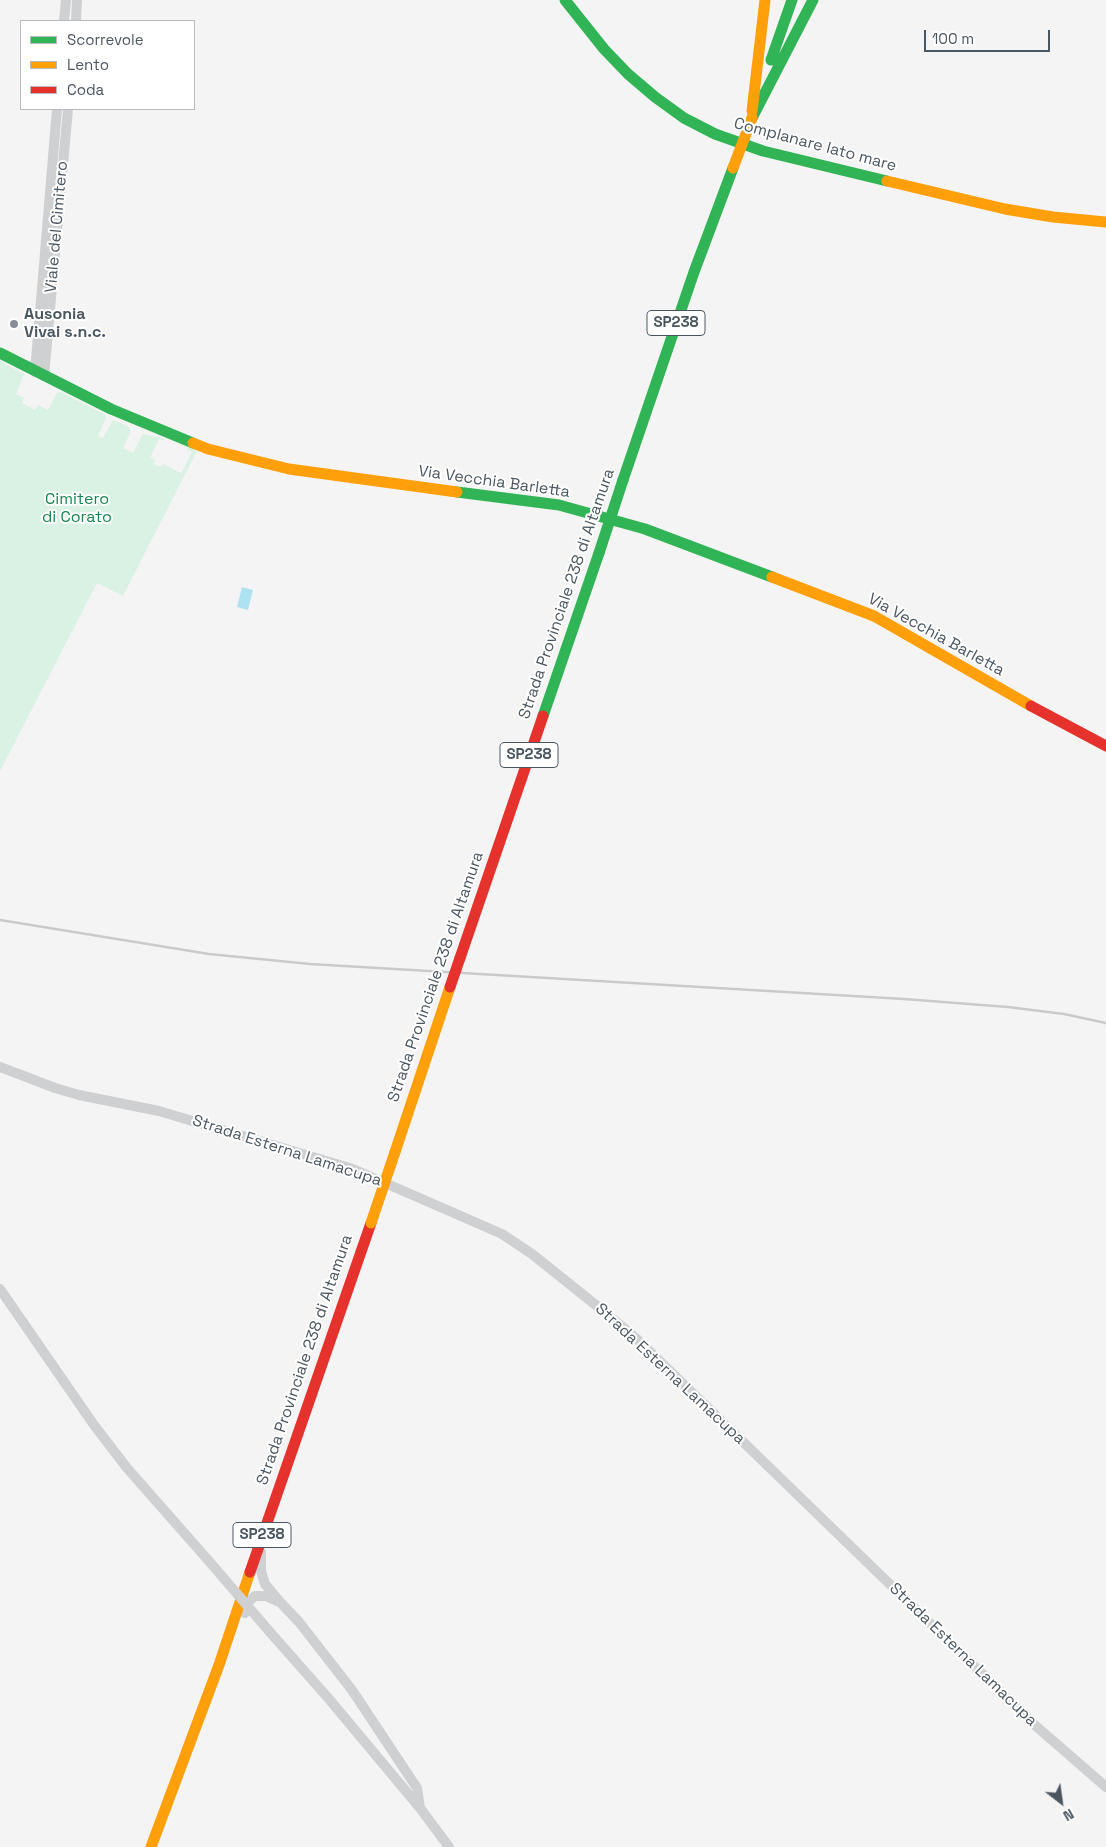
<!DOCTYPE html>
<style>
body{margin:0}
#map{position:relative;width:1106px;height:1847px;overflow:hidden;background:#f4f4f4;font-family:"Space Grotesk",sans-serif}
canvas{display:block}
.legend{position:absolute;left:20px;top:20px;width:175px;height:90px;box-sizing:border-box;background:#fff;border:1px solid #b7bbc0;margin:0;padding:6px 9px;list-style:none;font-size:15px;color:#4a5661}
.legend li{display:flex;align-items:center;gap:10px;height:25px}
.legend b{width:25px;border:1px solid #b7bbc0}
.north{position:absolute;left:1036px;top:1777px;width:50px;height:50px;-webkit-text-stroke:4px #fff;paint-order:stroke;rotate:150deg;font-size:14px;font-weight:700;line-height:20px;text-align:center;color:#4a5661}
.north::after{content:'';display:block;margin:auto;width:18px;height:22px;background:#4a5661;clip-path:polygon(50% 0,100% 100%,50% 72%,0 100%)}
.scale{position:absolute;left:924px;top:30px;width:126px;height:22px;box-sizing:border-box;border:2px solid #4a5661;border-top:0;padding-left:6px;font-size:15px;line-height:18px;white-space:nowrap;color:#4a5661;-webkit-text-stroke:4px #fff;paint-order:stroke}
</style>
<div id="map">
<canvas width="1106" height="1847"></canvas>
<ul class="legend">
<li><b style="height:6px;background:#30b455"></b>Scorrevole</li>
<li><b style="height:6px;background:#ff9f0a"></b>Lento</li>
<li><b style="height:6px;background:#e5322d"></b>Coda</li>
</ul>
<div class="north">N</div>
<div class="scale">100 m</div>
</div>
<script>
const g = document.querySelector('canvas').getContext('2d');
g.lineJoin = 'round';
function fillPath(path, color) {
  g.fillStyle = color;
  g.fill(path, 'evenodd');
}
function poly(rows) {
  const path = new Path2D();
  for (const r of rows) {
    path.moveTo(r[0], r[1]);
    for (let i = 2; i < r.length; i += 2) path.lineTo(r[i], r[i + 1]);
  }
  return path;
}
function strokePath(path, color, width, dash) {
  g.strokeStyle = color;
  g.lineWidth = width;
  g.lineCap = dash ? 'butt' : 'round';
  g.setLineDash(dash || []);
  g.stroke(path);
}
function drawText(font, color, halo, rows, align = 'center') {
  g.font = font + ' "Space Grotesk",sans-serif';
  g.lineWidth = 4;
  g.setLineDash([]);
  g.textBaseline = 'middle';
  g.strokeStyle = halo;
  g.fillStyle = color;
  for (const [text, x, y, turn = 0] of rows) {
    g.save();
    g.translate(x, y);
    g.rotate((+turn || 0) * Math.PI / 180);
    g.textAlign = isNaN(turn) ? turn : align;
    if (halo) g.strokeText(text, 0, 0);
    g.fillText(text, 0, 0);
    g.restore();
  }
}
const green = poly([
 [0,361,24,374,16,394,24,398,22,403,35,410,38,405,48,410,57,393,61,392,106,415,106,418,98,436,103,438,113,420,129,427,131,431,123,448,133,453,143,434,165,439,164,441,159,439,150,458,155,460,154,464,160,467,163,464,181,473,192,452,187,450,189,446,198,449,123,596,97,583,0,771]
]);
const water = poly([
 [242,587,253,590,248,610,237,607]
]);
const street = poly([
 [64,21,66,0],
 [76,21,77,0],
 [35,372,57,109],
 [44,376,68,109],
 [0,1067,55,1088,79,1095,159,1111,353,1169,502,1234,532,1254,602,1310,637,1339,1037,1727,1106,1787],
 [0,1289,94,1425,127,1468,208,1560],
 [261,1552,261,1571,265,1584,280,1602,299,1622,352,1690,417,1788,420,1808],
 [245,1613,248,1602,255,1596,266,1596,279,1602],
 [269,1631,329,1699,420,1808,449,1847]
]);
const fast = poly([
 [565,0,604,49,628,74,655,97,684,118,715,134,763,151,887,181],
 [771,60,792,0],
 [752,118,813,0],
 [0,353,111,409,193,443],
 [623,480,694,272,733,168],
 [457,492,559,505,645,529,772,577],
 [543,716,599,553]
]);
const slow = poly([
 [752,111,765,0],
 [887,181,1005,209,1053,217,1106,222],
 [193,443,208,449,289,469,457,492],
 [772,577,874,616,1031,706],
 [395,1152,450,987],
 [151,1847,219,1665,250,1572]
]);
const jam = poly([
 [1031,706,1106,746],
 [460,958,543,716],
 [250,1572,371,1223]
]);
const rail = poly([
 [0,920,209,954,310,964,904,999,1008,1007,1064,1014,1106,1023]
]);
const streetBridge = poly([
 [208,1560,269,1631]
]);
const fastBridge = poly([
 [599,553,623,480]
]);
const slowBridge = poly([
 [733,168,752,118],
 [371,1223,395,1152]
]);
const jamBridge = poly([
 [450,987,460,958]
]);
const markers = [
 [14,324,5,"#868d94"]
];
const shields = [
 [676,323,58],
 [529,755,58],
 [262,1535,58]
];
const shieldNames = [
 ["SP238",676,323],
 ["SP238",529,755],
 ["SP238",262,1535]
];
const streetNames = [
 ["Complanare lato mare",815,145,15],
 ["Viale del Cimitero",57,227,-85],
 ["Via Vecchia Barletta",494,482,8],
 ["Strada Provinciale 238 di Altamura",567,594,-71],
 ["Via Vecchia Barletta",936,635,29],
 ["Strada Provinciale 238 di Altamura",436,977,-71],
 ["Strada Esterna Lamacupa",287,1151,18],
 ["Strada Provinciale 238 di Altamura",305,1360,-71],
 ["Strada Esterna Lamacupa",670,1374,43],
 ["Strada Esterna Lamacupa",963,1655,44]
];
const poiNames = [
 ["Ausonia",24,315],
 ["Vivai s.n.c.",24,333]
];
const parkNames = [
 ["Cimitero",77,500],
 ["di Corato",77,518]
];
fillPath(green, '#d9f2e3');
fillPath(water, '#aee2f0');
strokePath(street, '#ced0d2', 10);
strokePath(fast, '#30b455', 11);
strokePath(slow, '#ff9f0a', 11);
strokePath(jam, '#e5322d', 11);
strokePath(rail, '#c9cacc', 2.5);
strokePath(streetBridge, '#ced0d2', 10);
strokePath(fastBridge, '#30b455', 11);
strokePath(slowBridge, '#ff9f0a', 11);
strokePath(jamBridge, '#e5322d', 11);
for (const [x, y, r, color] of markers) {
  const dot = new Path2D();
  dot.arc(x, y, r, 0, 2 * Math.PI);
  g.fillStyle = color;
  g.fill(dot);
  strokePath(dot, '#fff', 2);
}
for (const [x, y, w] of shields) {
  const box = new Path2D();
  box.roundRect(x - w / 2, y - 12.5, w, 25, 4);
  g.fillStyle = '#fff';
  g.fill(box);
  strokePath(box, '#4a5661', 1);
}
drawText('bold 15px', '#4a5661', null, shieldNames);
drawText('16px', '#4a5661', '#fff', streetNames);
drawText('bold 16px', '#4a5661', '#fff', poiNames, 'left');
drawText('16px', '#17864f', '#fff', parkNames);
</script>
